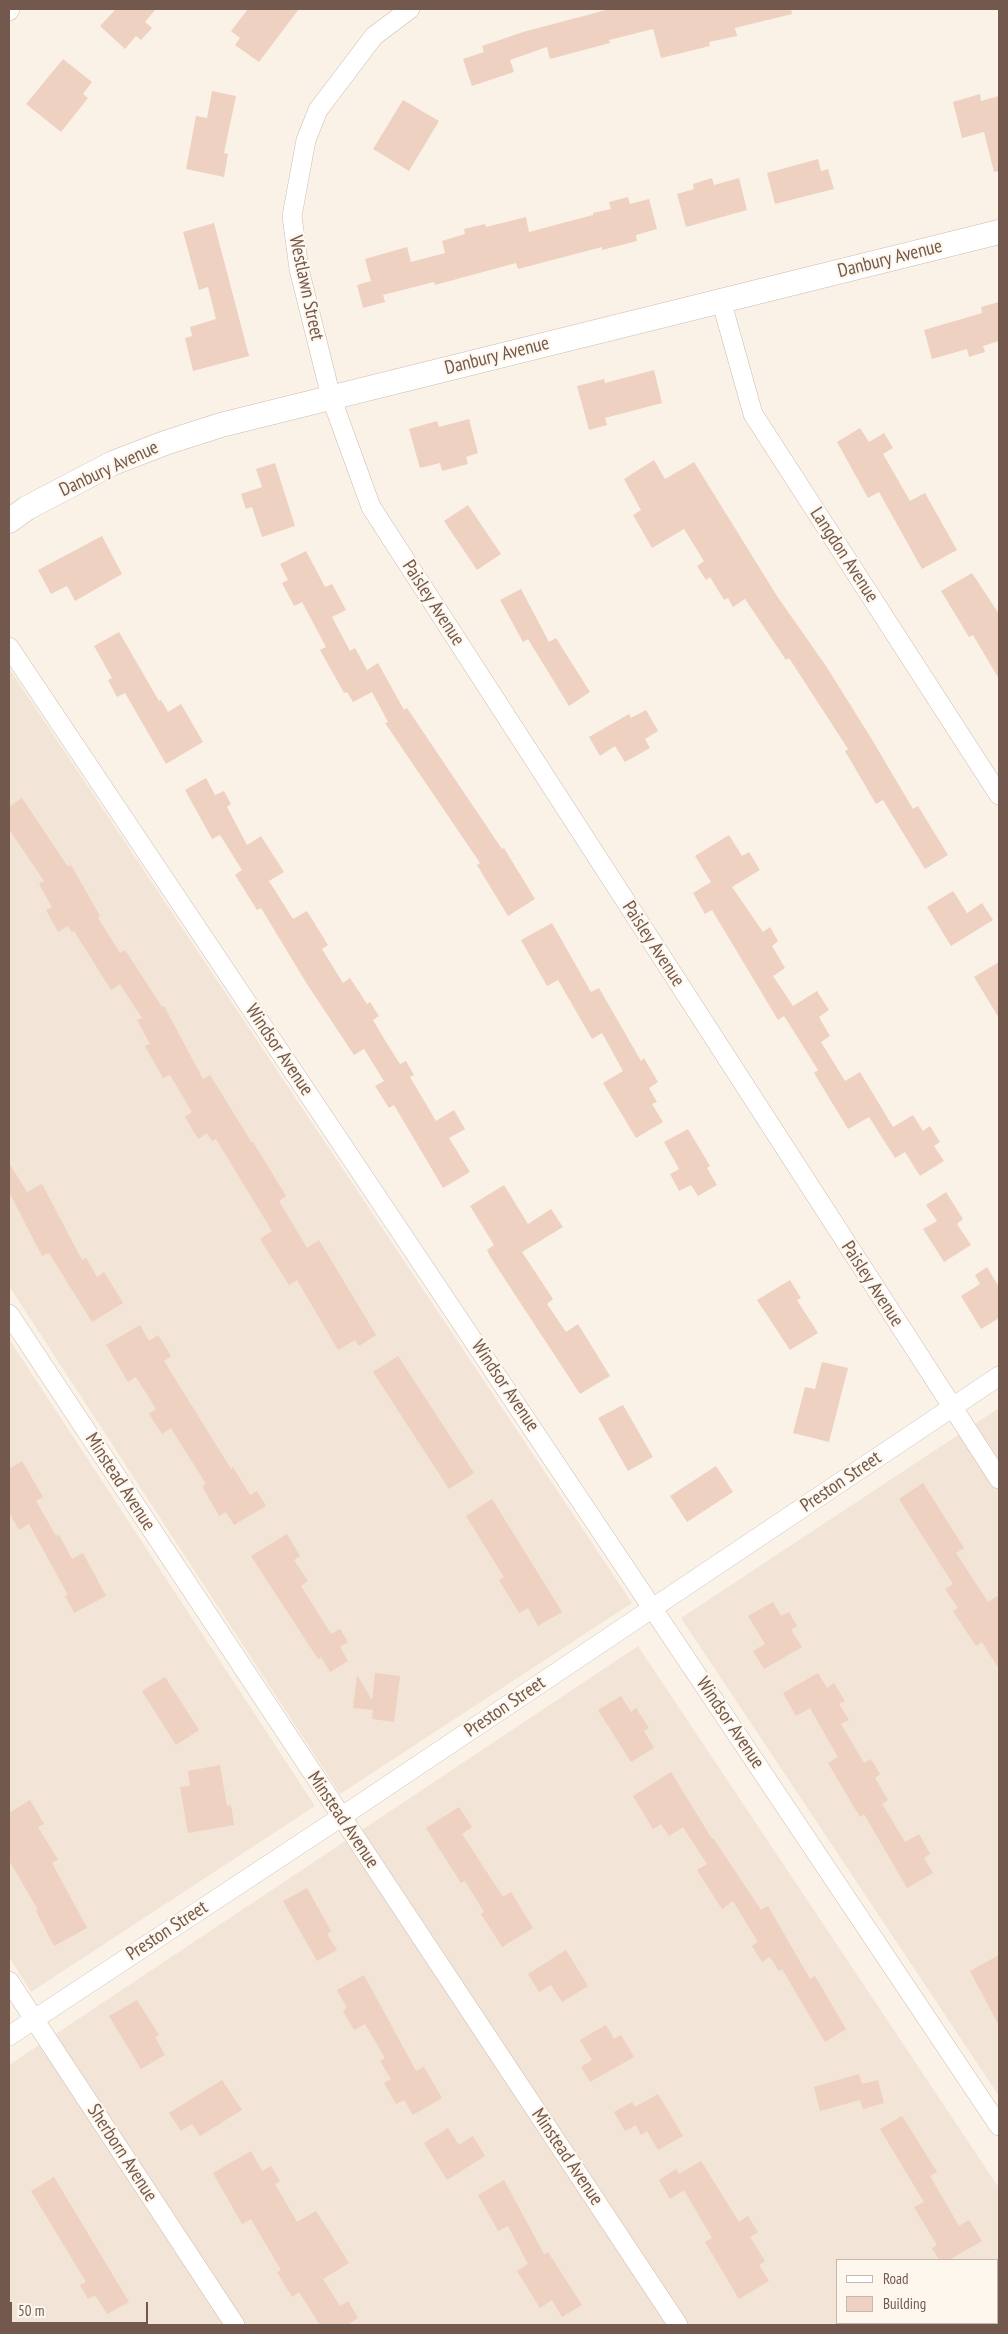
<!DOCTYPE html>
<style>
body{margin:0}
#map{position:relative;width:1008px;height:2334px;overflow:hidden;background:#fbf2e7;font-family:"PT Sans Narrow",sans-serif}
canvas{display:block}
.frame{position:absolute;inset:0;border:10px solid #73594d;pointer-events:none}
.legend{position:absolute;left:836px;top:2259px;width:162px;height:65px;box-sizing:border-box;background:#fef7ed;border:1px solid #c6b8ad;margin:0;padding:6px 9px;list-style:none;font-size:15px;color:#73594d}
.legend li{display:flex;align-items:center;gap:10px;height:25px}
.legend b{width:25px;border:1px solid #c6b8ad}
.scale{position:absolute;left:10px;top:2302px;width:138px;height:22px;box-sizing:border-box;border:2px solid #73594d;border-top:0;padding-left:6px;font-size:15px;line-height:18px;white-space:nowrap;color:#73594d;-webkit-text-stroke:4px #fef7ed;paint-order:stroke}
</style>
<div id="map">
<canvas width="1008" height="2334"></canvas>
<div class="frame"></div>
<ul class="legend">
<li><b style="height:6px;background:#fff"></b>Road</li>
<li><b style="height:14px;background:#eed1c0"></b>Building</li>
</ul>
<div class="scale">50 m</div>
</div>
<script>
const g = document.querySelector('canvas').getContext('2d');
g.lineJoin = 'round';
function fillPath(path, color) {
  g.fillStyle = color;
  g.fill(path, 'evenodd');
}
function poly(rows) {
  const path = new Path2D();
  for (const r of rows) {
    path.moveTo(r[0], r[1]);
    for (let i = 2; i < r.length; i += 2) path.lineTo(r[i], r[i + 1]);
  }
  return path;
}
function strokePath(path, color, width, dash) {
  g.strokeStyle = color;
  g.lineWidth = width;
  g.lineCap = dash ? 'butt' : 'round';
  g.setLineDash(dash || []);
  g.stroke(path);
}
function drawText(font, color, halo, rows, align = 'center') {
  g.font = font + ' "PT Sans Narrow",sans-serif';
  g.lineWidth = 4.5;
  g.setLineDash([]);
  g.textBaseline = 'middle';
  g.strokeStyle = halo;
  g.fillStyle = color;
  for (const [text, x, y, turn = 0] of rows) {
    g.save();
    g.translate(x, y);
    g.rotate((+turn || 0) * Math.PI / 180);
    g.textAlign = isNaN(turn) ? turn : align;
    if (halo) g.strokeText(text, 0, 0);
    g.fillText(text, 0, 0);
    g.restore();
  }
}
const residential = poly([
 [9,668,632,1603,340,1794,9,1286],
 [9,1339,315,1806,31,1992,9,1957],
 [999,1408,999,2096,681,1618],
 [638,1646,999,2188,999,2325,9,2325,9,2065],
 [837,2260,997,2260,997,2323,837,2323]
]);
const building = poly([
 [116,9,156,9,145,22,152,28,141,40,136,36,125,49,100,26],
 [248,9,299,9,259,62,235,45,240,38,231,31],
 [610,9,791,9,792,14,735,28,737,36,709,42,710,46,661,58,653,29,609,40,610,43,550,59,547,47,510,60,514,72,472,86,463,59,484,52,482,46,523,32],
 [63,59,92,82,83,94,88,98,61,132,26,104],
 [212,91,236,96,224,153,228,154,224,177,186,169,196,116,207,118],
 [980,94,981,101,999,96,999,171,994,172,984,132,962,138,953,102],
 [403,100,439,121,409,171,373,149],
 [818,159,821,171,828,169,834,189,775,204,767,173],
 [712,178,714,185,739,178,747,210,686,227,677,194,694,189,693,184],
 [628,197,630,204,649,199,657,229,636,235,637,241,602,250,602,247,518,269,516,263,435,285,434,282,383,295,385,302,363,308,357,285,371,281,365,259,407,247,411,262,445,253,442,241,465,234,464,229,485,224,486,227,526,217,529,232,593,215,593,213,611,209,609,202],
 [214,223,249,356,193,371,185,338,192,336,190,327,216,319,208,287,199,290,183,232],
 [999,302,999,341,983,346,985,352,969,357,967,349,932,359,924,330,982,313,981,307],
 [654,370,662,403,605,418,607,425,589,430,577,386,604,379,605,383],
 [469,419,478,453,466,457,468,464,442,471,440,463,420,468,409,429,437,421,439,427],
 [860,428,869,442,884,433,893,448,883,454,910,501,925,493,957,550,922,569,879,492,868,498,837,442],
 [654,460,665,479,694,462,777,596,826,666,871,738,913,809,918,806,948,855,925,869,883,800,876,804,845,751,848,749,789,658,786,660,745,599,733,607,728,598,724,600,710,577,706,580,697,566,704,561,684,529,652,548,633,515,641,510,624,479],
 [275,463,295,526,262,537,252,507,246,509,241,494,262,487,256,469],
 [468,505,501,554,477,570,444,521],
 [102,536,122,574,75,601,67,586,51,594,38,570],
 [306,551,325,587,332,584,346,610,332,617,350,651,355,648,367,670,378,663,404,710,407,708,502,849,504,848,535,899,508,916,477,865,480,863,385,723,388,722,372,692,353,702,347,692,344,693,320,650,326,647,302,602,294,606,282,583,288,580,280,564],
 [972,573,999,614,999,679,973,635,969,637,941,591],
 [521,589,549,642,556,638,590,692,569,706,528,639,523,642,500,600],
 [119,632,159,701,161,700,168,712,181,704,203,742,166,764,125,693,117,697,108,680,112,678,94,646],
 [646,710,658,731,645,739,650,748,625,762,615,746,600,756,589,737,629,714,631,718],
 [206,778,215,795,224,791,231,804,227,807,247,845,261,836,284,872,269,881,293,919,307,911,328,945,322,949,343,983,350,978,367,1004,370,1002,379,1016,373,1020,383,1037,400,1064,406,1061,414,1075,410,1077,436,1121,454,1110,465,1129,449,1138,470,1172,443,1188,394,1105,389,1108,375,1086,384,1081,364,1049,354,1055,307,984,261,908,257,910,235,875,242,870,220,835,212,839,185,790],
 [22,798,68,867,71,865,100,916,98,918,120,953,125,950,162,1007,164,1006,203,1079,210,1075,252,1143,253,1142,286,1196,279,1201,307,1248,319,1240,376,1335,359,1346,355,1340,338,1350,297,1280,289,1285,260,1239,272,1231,216,1139,212,1141,207,1133,198,1139,185,1117,192,1112,170,1075,163,1078,145,1046,150,1044,137,1020,142,1018,120,984,111,990,74,931,72,932,68,926,58,932,46,910,52,907,39,884,44,881,9,829,9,807],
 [729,835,742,856,749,852,760,870,732,887,763,932,770,927,778,941,772,946,785,968,773,976,793,1006,817,991,829,1010,819,1017,830,1036,821,1042,845,1081,860,1072,893,1127,913,1115,923,1131,930,1126,940,1142,934,1146,944,1161,920,1176,905,1152,895,1158,869,1117,848,1129,814,1073,818,1070,784,1016,778,1020,712,910,705,914,693,893,711,882,695,856],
 [953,891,967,913,982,903,993,920,951,946,927,907],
 [552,923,591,992,599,988,641,1061,644,1058,658,1082,649,1088,657,1102,652,1104,663,1122,636,1138,603,1083,623,1071,602,1033,592,1039,558,980,547,986,521,940],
 [999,962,999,1018,974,977],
 [688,1129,710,1166,707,1168,717,1185,698,1196,691,1185,679,1191,670,1174,679,1169,664,1142],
 [9,1163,27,1192,42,1184,82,1260,86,1258,97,1277,104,1272,123,1303,92,1322,49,1253,42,1256,9,1192],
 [504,1185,528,1224,551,1209,563,1227,522,1252,553,1299,547,1304,566,1332,578,1324,610,1376,580,1394,491,1258,487,1250,494,1245,470,1206],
 [946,1192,963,1219,957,1224,971,1245,944,1262,923,1229,937,1221,926,1205],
 [987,1267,999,1287,999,1318,981,1329,961,1296,980,1284,975,1275],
 [790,1280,801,1298,797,1300,818,1333,790,1350,757,1300],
 [140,1325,149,1341,158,1335,171,1356,164,1361,231,1469,233,1467,250,1495,257,1491,266,1506,234,1525,226,1512,219,1516,202,1486,206,1484,171,1428,162,1434,149,1414,156,1409,136,1377,128,1382,106,1345],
 [398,1356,474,1473,449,1489,373,1372],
 [822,1362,848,1368,829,1442,793,1433,805,1387,815,1389],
 [623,1405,653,1457,628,1471,598,1418],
 [22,1461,43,1497,36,1501,56,1536,59,1535,72,1559,83,1553,106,1596,74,1613,65,1596,68,1595,29,1524,19,1530,9,1512,9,1469],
 [716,1466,733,1492,687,1522,670,1496],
 [923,1483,964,1548,956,1553,988,1602,999,1595,999,1669,982,1642,976,1646,953,1611,958,1608,945,1589,953,1584,899,1499],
 [492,1499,562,1612,538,1626,528,1608,519,1613,499,1580,504,1577,466,1516],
 [287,1534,300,1556,294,1560,308,1581,301,1586,331,1634,340,1629,348,1642,340,1647,348,1661,330,1672,321,1657,318,1659,251,1556],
 [773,1602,781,1616,789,1612,797,1626,791,1630,802,1647,764,1669,753,1651,765,1644,748,1616],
 [375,1673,400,1676,394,1722,372,1719,373,1710,353,1708,357,1675,372,1700],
 [818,1673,827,1688,834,1683,845,1701,839,1704,849,1720,841,1724,864,1763,871,1759,880,1774,875,1778,888,1800,882,1804,905,1842,919,1834,930,1854,924,1858,933,1873,907,1888,864,1814,860,1817,828,1763,838,1757,810,1708,796,1716,783,1693],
 [165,1677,199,1730,176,1745,142,1691],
 [621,1696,631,1712,636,1708,649,1728,644,1731,654,1748,631,1762,598,1710],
 [220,1765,227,1806,231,1805,234,1825,188,1833,180,1787,190,1786,188,1771],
 [671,1772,712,1839,713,1838,761,1910,768,1906,810,1979,815,1976,846,2029,825,2042,782,1969,779,1971,770,1957,762,1962,752,1946,758,1942,733,1901,722,1909,697,1870,707,1864,683,1827,669,1836,661,1824,653,1829,633,1796],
 [30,1800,44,1824,38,1827,58,1860,52,1863,87,1928,54,1946,36,1911,38,1910,9,1860,9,1813],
 [459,1807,472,1827,462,1834,503,1897,511,1892,533,1928,502,1947,481,1914,484,1912,465,1881,461,1883,426,1828],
 [307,1888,331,1931,327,1934,337,1950,317,1961,283,1901],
 [566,1950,588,1986,562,2002,551,1985,539,1992,528,1974],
 [999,1955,999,2026,970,1971],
 [364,1975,416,2071,424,2067,442,2098,413,2115,404,2100,396,2104,384,2083,391,2079,380,2061,385,2058,365,2024,354,2030,343,2011,347,2008,337,1990],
 [137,2000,159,2035,155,2037,165,2055,141,2069,109,2016],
 [606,2025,614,2039,621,2035,634,2057,590,2082,581,2067,592,2060,580,2040],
 [859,2074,862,2084,878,2080,884,2103,863,2109,860,2100,820,2111,814,2087],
 [222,2080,242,2110,200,2136,192,2124,181,2131,169,2113],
 [658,2094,683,2136,658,2150,647,2131,641,2135,636,2125,625,2131,614,2112,632,2102,635,2107],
 [902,2116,937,2172,930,2176,959,2226,969,2220,982,2241,949,2260,939,2260,932,2248,937,2245,914,2207,924,2202,880,2129],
 [448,2128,459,2145,473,2136,485,2156,447,2180,424,2143],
 [251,2151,262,2171,271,2166,280,2181,275,2184,297,2222,316,2211,349,2263,323,2279,340,2306,348,2301,358,2318,347,2325,320,2325,299,2292,292,2297,277,2272,281,2270,251,2219,242,2224,213,2173],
 [701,2161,739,2222,748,2216,758,2232,750,2237,765,2261,759,2265,769,2281,739,2299,705,2242,712,2238,684,2190,670,2199,659,2180,676,2169,679,2174],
 [54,2177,129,2302,107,2314,95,2295,88,2299,80,2285,86,2282,31,2191],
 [504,2180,544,2254,548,2252,582,2305,562,2317,552,2300,540,2308,517,2271,528,2264,508,2226,498,2231,478,2195]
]);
const minor = poly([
 [410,9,374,36,318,110,306,140,292,216,299,269,331,397,371,507,999,1479],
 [9,11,10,9],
 [721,300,753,414,999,795],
 [9,647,999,2126],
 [9,1314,678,2325],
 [9,1981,235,2325],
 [9,2036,341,1817,999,1376]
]);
const tertiary = poly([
 [9,521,27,508,113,463,165,443,221,425,999,232]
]);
const streetNames = [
 ["Danbury Avenue",890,259,-14],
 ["Westlawn Street",306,288,78],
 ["Danbury Avenue",497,356,-14],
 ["Danbury Avenue",109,469,-25],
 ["Langdon Avenue",844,555,57],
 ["Paisley Avenue",433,603,57],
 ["Paisley Avenue",653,944,57],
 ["Windsor Avenue",279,1050,56],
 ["Paisley Avenue",872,1284,57],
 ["Windsor Avenue",505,1386,56],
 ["Minstead Avenue",120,1482,57],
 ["Preston Street",841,1482,-34],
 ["Preston Street",505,1707,-34],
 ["Windsor Avenue",730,1723,56],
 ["Minstead Avenue",343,1820,56],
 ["Preston Street",167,1931,-33],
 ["Sherborn Avenue",122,2153,57],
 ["Minstead Avenue",567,2157,56]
];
fillPath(residential, '#f2e4d6');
fillPath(building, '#eed1c0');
strokePath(minor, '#ccbaae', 20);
strokePath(tertiary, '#ccbaae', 25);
strokePath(minor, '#fff', 19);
strokePath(tertiary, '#fff', 24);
drawText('19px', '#73594d', '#fef7ed', streetNames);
</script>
